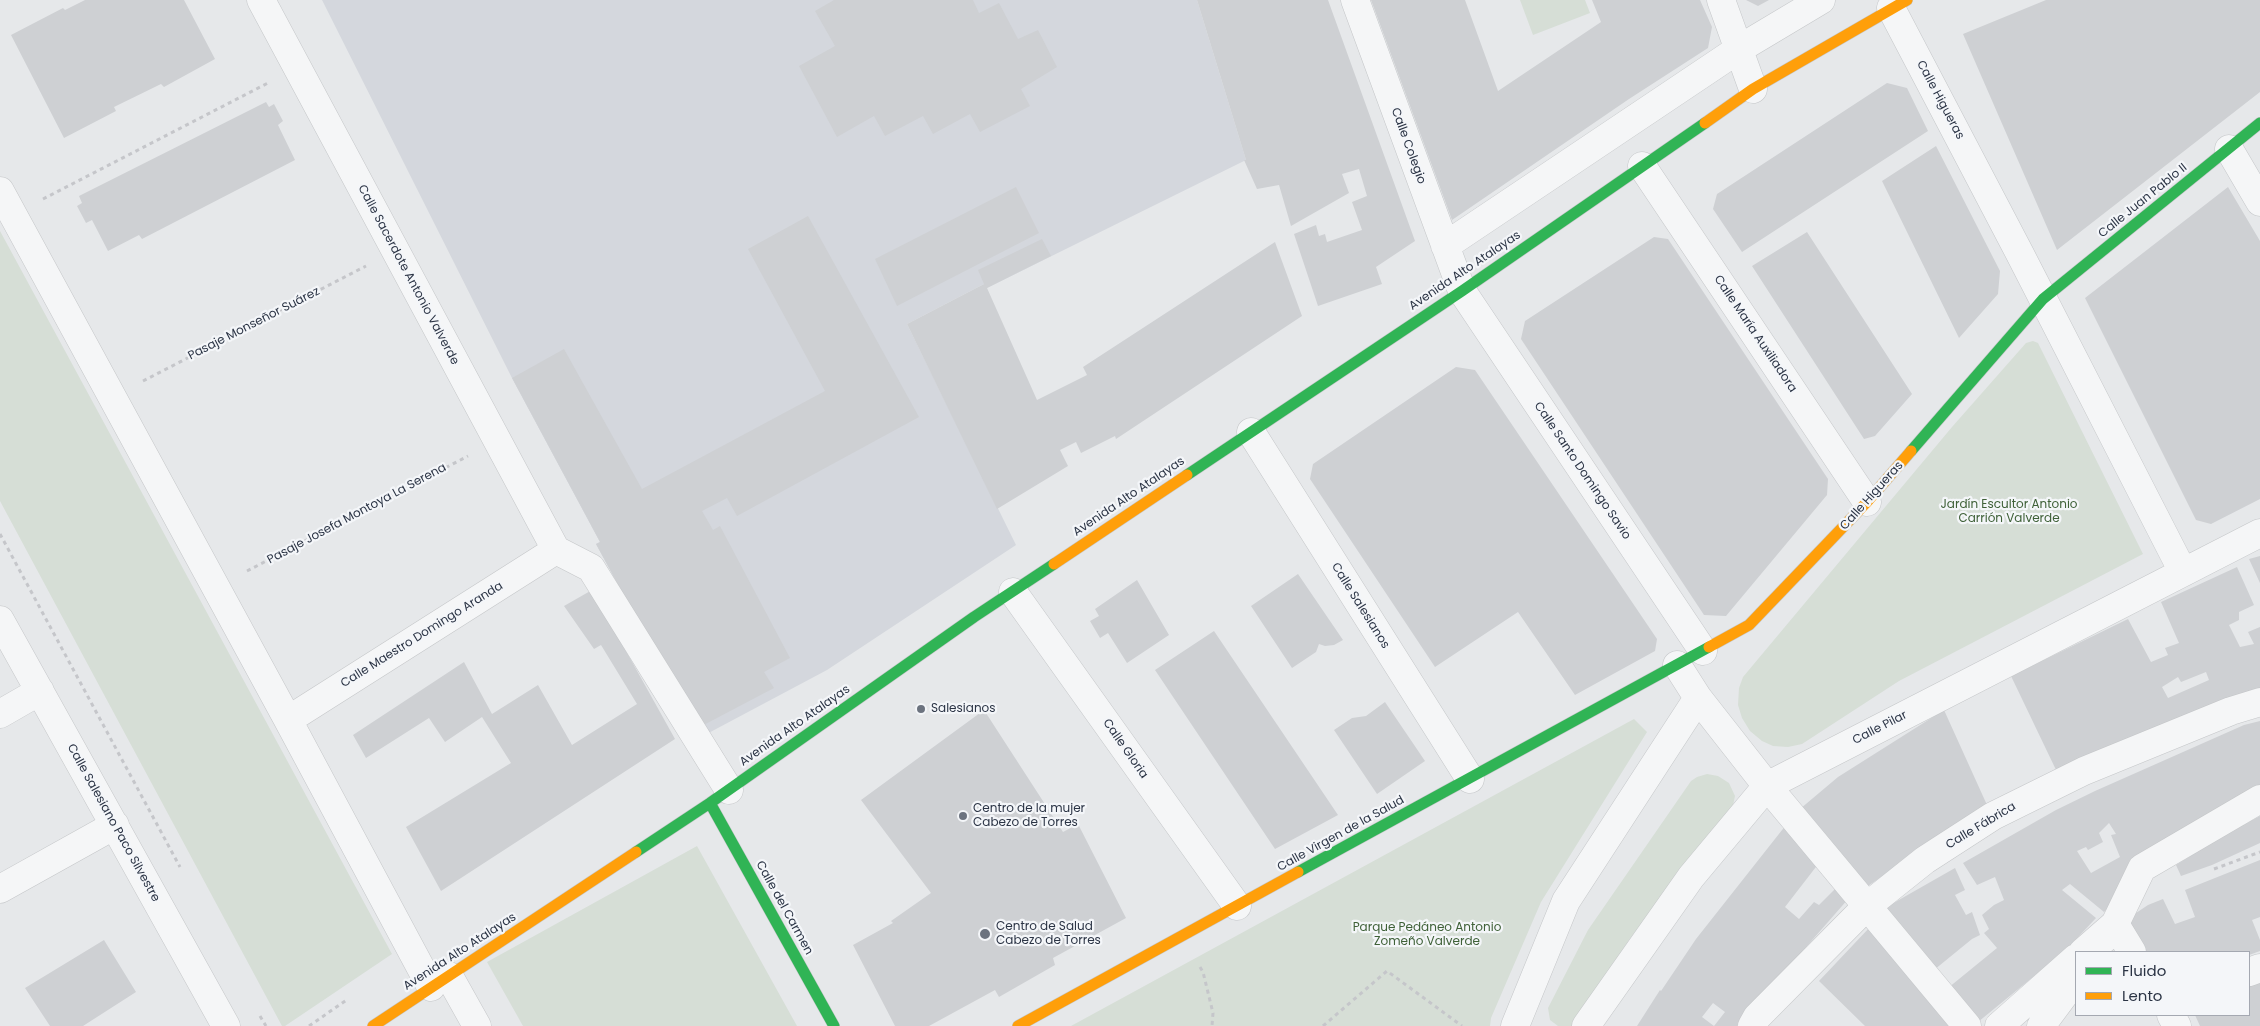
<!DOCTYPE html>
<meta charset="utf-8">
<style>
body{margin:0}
#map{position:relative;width:2260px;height:1026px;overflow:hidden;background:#e6e8ea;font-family:Poppins,sans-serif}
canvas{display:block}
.legend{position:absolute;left:2075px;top:951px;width:175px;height:65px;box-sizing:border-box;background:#f4f6f9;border:1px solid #a4a8b1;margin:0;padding:6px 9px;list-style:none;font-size:15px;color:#2b3445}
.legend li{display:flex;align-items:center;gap:10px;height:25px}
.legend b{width:25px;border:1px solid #a4a8b1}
</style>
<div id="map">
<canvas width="2260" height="1026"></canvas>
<ul class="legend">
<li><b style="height:6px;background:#30b455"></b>Fluido</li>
<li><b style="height:6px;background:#ff9f0a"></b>Lento</li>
</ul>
</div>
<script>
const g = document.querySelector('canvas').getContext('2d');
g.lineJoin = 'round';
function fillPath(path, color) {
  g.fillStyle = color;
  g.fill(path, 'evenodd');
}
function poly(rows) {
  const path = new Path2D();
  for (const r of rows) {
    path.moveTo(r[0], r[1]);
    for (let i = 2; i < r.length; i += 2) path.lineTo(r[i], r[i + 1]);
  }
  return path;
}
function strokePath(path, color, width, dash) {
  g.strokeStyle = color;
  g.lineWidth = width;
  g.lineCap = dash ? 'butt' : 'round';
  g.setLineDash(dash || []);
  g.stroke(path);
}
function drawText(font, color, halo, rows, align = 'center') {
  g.font = font + ' Poppins,sans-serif';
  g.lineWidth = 4.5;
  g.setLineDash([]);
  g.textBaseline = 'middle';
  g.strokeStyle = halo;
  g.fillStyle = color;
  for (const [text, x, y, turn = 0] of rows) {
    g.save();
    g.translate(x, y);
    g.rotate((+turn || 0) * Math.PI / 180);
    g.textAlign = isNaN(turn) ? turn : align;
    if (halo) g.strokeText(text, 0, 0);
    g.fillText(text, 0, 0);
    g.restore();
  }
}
const built = poly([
 [322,0,1197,0,1246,160,993,285,987,288,984,284,907,324,1016,545,827,670,701,737,596,544,600,542,512,378]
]);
const green = poly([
 [1520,0,1585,0,1590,13,1533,35],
 [0,231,392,954,285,1026,282,1026,0,501],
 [2033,341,2038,343,2143,554,1899,681,1802,744,1788,747,1773,746,1762,741,1750,731,1742,718,1738,705,1739,688,1743,677,1952,427,2026,343],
 [1634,719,1647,732,1541,902,1491,1018,1490,1026,1071,1026],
 [1707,774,1718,776,1729,783,1735,796,1732,810,1689,860,1629,940,1575,1026,1558,1026,1550,1020,1548,1008,1588,930,1691,781,1697,777],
 [697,846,797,1026,523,1026,487,962]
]);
const building = poly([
 [85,0,184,0,215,59,164,87,161,84,114,107,116,111,64,138,11,35,63,8,65,10],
 [834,0,973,0,979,13,999,3,1018,39,1038,30,1057,67,1021,89,1030,106,980,132,970,114,933,134,923,116,885,136,874,116,837,137,799,66,835,46,815,11],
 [1197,0,1328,0,1415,241,1376,267,1382,284,1318,306,1294,234,1316,225,1319,236,1325,234,1327,242,1362,230,1352,202,1367,196,1359,169,1342,174,1349,193,1291,226,1279,185,1257,189,1244,160,1246,160],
 [1371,0,1465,0,1498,91,1601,22,1592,0,1700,0,1712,27,1708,48,1629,99,1452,220],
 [1746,0,1769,0,1758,6],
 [2046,0,2260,0,2260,92,2057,250,1963,34],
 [1887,83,1907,88,1928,131,1742,252,1713,209,1717,194],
 [266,102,269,107,274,104,283,121,278,125,295,160,142,239,139,235,108,251,92,220,86,223,77,206,82,203,79,196],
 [1936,146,2000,271,1998,294,1959,338,1882,181],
 [1016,187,1039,233,897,306,875,259],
 [2228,187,2260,241,2260,499,2211,524,2196,520,2085,298],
 [808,216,919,417,737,516,727,498,702,511,713,530,720,526,790,658,764,672,774,688,696,729,596,544,600,542,512,378,564,349,642,489,825,391,748,249],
 [1807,232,1912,394,1875,436,1864,439,1752,266],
 [1654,237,1668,239,1828,479,1827,495,1726,616,1704,615,1521,339,1525,321],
 [1042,239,1051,256,987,288,1037,400,1087,375,1083,367,1275,242,1302,316,1116,439,1115,436,1081,453,1076,442,1060,450,1068,466,997,509,907,324,984,284,978,270],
 [1456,367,1475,370,1657,639,1655,651,1575,695,1518,612,1435,667,1310,479,1313,464],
 [2260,556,2260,583,2249,559],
 [2237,567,2254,605,2239,612,2239,620,2229,625,2240,647,2254,644,2248,632,2260,627,2260,689,2057,772,2011,676,2128,619,2151,662,2168,655,2165,648,2179,643,2161,602],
 [2206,672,2209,680,2168,698,2162,687,2178,677,2181,682],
 [1298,574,1343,640,1334,645,1325,646,1319,644,1316,652,1292,668,1251,606],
 [1137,580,1169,635,1127,663,1108,633,1100,638,1090,621,1099,616,1095,609],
 [592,590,675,739,441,891,406,827,511,763,482,717,445,742,429,718,366,758,353,735,464,662,492,714,538,685,572,745,637,704,601,645,594,649,564,606],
 [1214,631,1338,815,1275,849,1155,670],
 [1385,702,1425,761,1377,794,1334,730,1352,718,1366,716],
 [984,710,1063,832,1078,824,1126,918,1053,958,1055,965,999,997,995,990,929,1026,895,1026,853,945,893,923,891,921,931,893,861,800],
 [1944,710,1987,805,1865,888,1800,809,1838,777],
 [2260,721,2260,792,2125,891,2104,912,2070,884,2062,890,2096,918,2066,950,1978,1022,1948,988,1997,948,1984,933,1989,929,1982,915,1994,905,2004,900,1995,877,1977,885,1963,863,2056,810,2095,791,2244,725],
 [2109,823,2116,834,2111,835,2120,857,2091,873,2077,851,2086,847,2088,850,2103,842,2099,833],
 [2260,816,2260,843,2212,865,2181,876,2176,865,2226,834],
 [1786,825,1819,863,1785,907,1799,919,1814,902,1819,905,1838,886,1849,898,1737,1026,1637,1026,1660,990,1661,991,1696,939],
 [1713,1003,1725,1012,1714,1026,1702,1017],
 [2260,860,2260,917,2252,920,2260,940,2260,951,2249,955,2249,952,2145,952,2124,921,2148,905,2163,899,2175,924,2195,917,2185,890],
 [1955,868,1965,890,1955,895,1966,915,1972,912,1980,935,1972,939,1934,970,1883,909],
 [1870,927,1957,1026,1865,1026,1819,981],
 [104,940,136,992,83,1026,50,1026,25,988],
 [2260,982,2260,1026,2200,1026,2195,1015,2249,1015,2249,986]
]);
const path = poly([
 [43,199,268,83],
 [143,381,366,266],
 [0,534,180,867],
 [247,571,468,456],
 [2214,869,2260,852],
 [1200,967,1203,972,1213,1013,1212,1026],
 [260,1016,266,1026],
 [309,1026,348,999],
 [1323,1026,1387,971,1462,1026]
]);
const street = poly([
 [261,0,556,550],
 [1355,0,1462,291,1703,651],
 [1721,0,1753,89],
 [1891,8,2020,254,2183,572],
 [2229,149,2260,202],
 [1642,166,1867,502],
 [0,191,288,720,431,987],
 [1445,246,1739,49,1821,0],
 [1251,432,1470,779],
 [556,550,591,568,729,790],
 [1013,592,1237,906],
 [0,620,226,1026],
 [1677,665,1698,698,1767,786,1967,1026],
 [0,714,40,691],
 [288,720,556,550],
 [0,889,115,825],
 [2104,939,2115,924,2132,952],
 [2083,952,2115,924,2142,868,2260,799],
 [2249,972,2260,968],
 [449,976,477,1026],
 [2171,1015,2177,1026],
 [1515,1026,1566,901,1698,698],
 [1586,1026,1691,877,1767,786,2260,533],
 [1752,1026,1757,1017,1866,907,1925,860,1993,816,2084,771,2231,711,2260,702],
 [1999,1026,2076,958],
 [2041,1026,2076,979]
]);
const fast = poly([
 [1911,451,2043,299,2260,123],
 [1187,475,1462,291,1705,123],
 [710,803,834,1026],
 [636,852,710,803,974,617,1054,564],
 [1298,872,1709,647]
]);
const slow = poly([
 [1705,123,1753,89,1907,0],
 [1054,564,1187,475],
 [1709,647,1749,625,1867,502,1911,451],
 [373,1026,636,852],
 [1018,1026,1298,872]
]);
const markers = [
 [921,709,5,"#6c737f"],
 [963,816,5,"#6c737f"],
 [985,934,6,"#6c737f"]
];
const streetNames = [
 ["Calle Higueras",1940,100,62],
 ["Calle Colegio",1408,146,70],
 ["Calle Juan Pablo II",2143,201,-39],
 ["Avenida Alto Atalayas",1465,271,-34],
 ["Calle Sacerdote Antonio Valverde",408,275,62],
 ["Pasaje Monseñor Suárez",254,324,-27],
 ["Calle María Auxiliadora",1755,334,56],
 ["Calle Santo Domingo Savio",1582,471,56],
 ["Calle Higueras",1872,496,-48],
 ["Avenida Alto Atalayas",1129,497,-34],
 ["Pasaje Josefa Montoya La Serena",357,514,-28],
 ["Calle Salesianos",1360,606,58],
 ["Calle Maestro Domingo Aranda",422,635,-32],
 ["Avenida Alto Atalayas",795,726,-35],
 ["Calle Pilar",1880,728,-27],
 ["Calle Gloria",1125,749,55],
 ["Calle Salesiano Paco Silvestre",113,823,61],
 ["Calle Fábrica",1981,826,-31],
 ["Calle Virgen de la Salud",1341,834,-29],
 ["Calle del Carmen",784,908,61],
 ["Avenida Alto Atalayas",460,952,-33]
];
const parkNames = [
 ["Jardín Escultor Antonio",2009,505],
 ["Carrión Valverde",2009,519],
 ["Parque Pedáneo Antonio",1427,928],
 ["Zomeño Valverde",1427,942]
];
const poiNames = [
 ["Salesianos",931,709],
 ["Centro de la mujer",973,809],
 ["Cabezo de Torres",973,823],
 ["Centro de Salud",996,927],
 ["Cabezo de Torres",996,941]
];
fillPath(built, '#d4d7dd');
fillPath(green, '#d6ded6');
fillPath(building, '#ced0d3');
strokePath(street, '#c4c6c8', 29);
strokePath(fast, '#c4c6c8', 12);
strokePath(slow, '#c4c6c8', 12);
strokePath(path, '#c5c6ca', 3, [4, 4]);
strokePath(street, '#f5f6f7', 28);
strokePath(fast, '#30b455', 11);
strokePath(slow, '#ff9f0a', 11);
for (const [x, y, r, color] of markers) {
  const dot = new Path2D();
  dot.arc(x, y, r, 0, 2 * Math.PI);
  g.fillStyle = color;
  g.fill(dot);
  strokePath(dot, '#f4f6f9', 2);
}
drawText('12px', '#2b3445', '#f4f6f9', streetNames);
drawText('12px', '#3f6138', '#f4f6f9', parkNames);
drawText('12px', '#2b3445', '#f4f6f9', poiNames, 'left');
</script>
